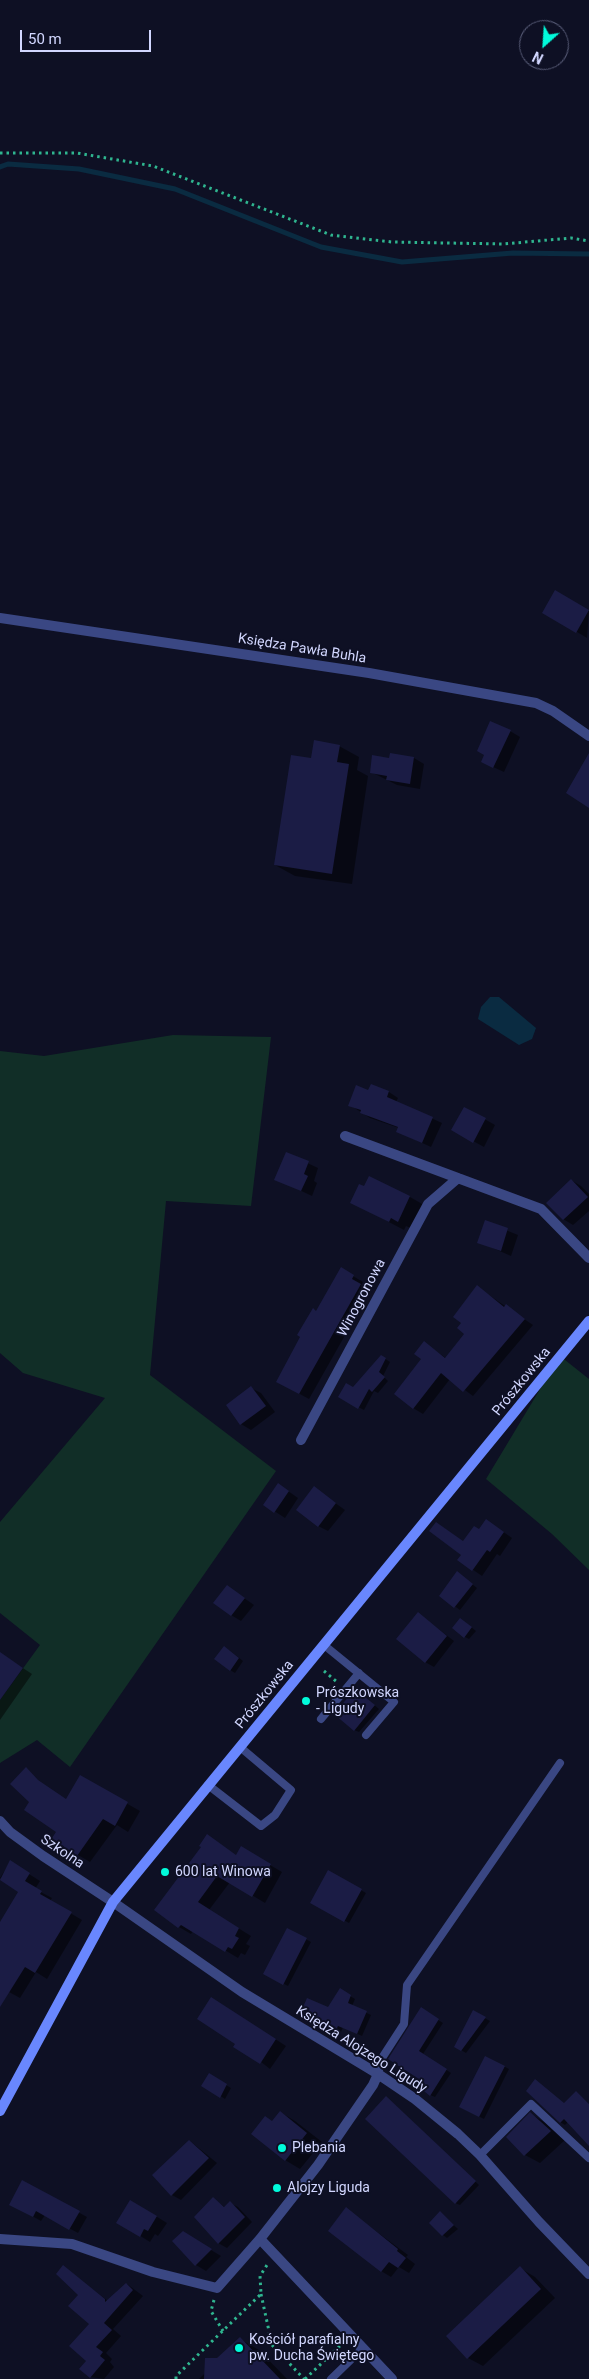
<!DOCTYPE html>
<meta charset="utf-8">
<style>
body{margin:0}
#map{position:relative;width:589px;height:2379px;overflow:hidden;background:#0e1024;font-family:Roboto,sans-serif}
canvas{display:block}
.north{position:absolute;left:519px;top:20px;width:50px;height:50px;box-sizing:border-box;background:#0e1024;border:1px solid #5c607c;border-radius:50%;rotate:206deg;font-size:14px;font-weight:700;line-height:20px;text-align:center;color:#d2d7ff}
.north::after{content:'';display:block;margin:auto;width:18px;height:22px;background:#01fbdb;clip-path:polygon(50% 0,100% 100%,50% 72%,0 100%)}
.scale{position:absolute;left:20px;top:30px;width:131px;height:22px;box-sizing:border-box;border:2px solid #d2d7ff;border-top:0;padding-left:6px;font-size:15px;line-height:18px;white-space:nowrap;color:#d2d7ff;-webkit-text-stroke:4px #0e1024;paint-order:stroke}
</style>
<div id="map">
<canvas width="589" height="2379"></canvas>
<div class="north">N</div>
<div class="scale">50 m</div>
</div>
<script>
const g = document.querySelector('canvas').getContext('2d');
g.lineJoin = 'round';
function fillPath(path, color) {
  g.fillStyle = color;
  g.fill(path, 'evenodd');
}
function poly(rows) {
  const path = new Path2D();
  for (const r of rows) {
    path.moveTo(r[0], r[1]);
    for (let i = 2; i < r.length; i += 2) path.lineTo(r[i], r[i + 1]);
  }
  return path;
}
function strokePath(path, color, width, dash) {
  g.strokeStyle = color;
  g.lineWidth = width;
  g.lineCap = dash ? 'butt' : 'round';
  g.setLineDash(dash || []);
  g.stroke(path);
}
function drawText(font, color, halo, rows, align = 'center') {
  g.font = font + ' Roboto,sans-serif';
  g.lineWidth = 4;
  g.setLineDash([]);
  g.textBaseline = 'middle';
  g.strokeStyle = halo;
  g.fillStyle = color;
  for (const [text, x, y, turn = 0] of rows) {
    g.save();
    g.translate(x, y);
    g.rotate((+turn || 0) * Math.PI / 180);
    g.textAlign = isNaN(turn) ? turn : align;
    if (halo) g.strokeText(text, 0, 0);
    g.fillText(text, 0, 0);
    g.restore();
  }
}
const green = poly([
 [173,1035,271,1037,251,1206,166,1201,150,1375,276,1471,70,1767,37,1740,0,1763,0,1700,40,1645,0,1613,0,1522,105,1398,23,1373,0,1353,0,1051,44,1056],
 [560,1356,589,1379,589,1570,552,1534,486,1479]
]);
const water = poly([
 [490,997,499,997,536,1028,532,1039,519,1045,478,1019,481,1007]
]);
const shadow = poly([
 [556,591,589,611,587,638,544,612],
 [510,731,520,737,504,772,493,767],
 [339,746,359,757,357,770,368,776,352,884,295,876,275,865,312,760],
 [414,758,424,764,420,789,397,785,371,772,390,759],
 [371,1086,389,1092,398,1098,396,1102,442,1123,431,1147,407,1136,399,1128,370,1118,350,1105,369,1092],
 [465,1108,495,1125,484,1147,453,1130],
 [286,1153,318,1168,314,1181,317,1183,312,1196,276,1179],
 [571,1180,581,1186,589,1194,589,1211,573,1225,563,1219],
 [410,1197,424,1205,413,1229,406,1226,404,1230,351,1202],
 [486,1222,518,1235,511,1256,479,1242],
 [341,1269,363,1282,361,1286,370,1291,309,1399,287,1387,317,1312],
 [477,1287,533,1325,473,1396,450,1379,423,1414,413,1408,424,1343,446,1358,466,1334,462,1323],
 [381,1356,390,1362,383,1376,388,1381,378,1393,374,1391,364,1410,339,1397,354,1388],
 [251,1388,261,1393,275,1412,251,1430,241,1424],
 [314,1488,345,1510,328,1531,318,1526],
 [288,1491,298,1498,285,1518,265,1505],
 [437,1523,464,1542,480,1530,495,1526,512,1538,500,1556,497,1554,482,1576,459,1560,462,1555],
 [462,1576,477,1588,460,1610,441,1596],
 [227,1586,254,1605,241,1621,231,1615],
 [419,1614,454,1641,434,1667,425,1662],
 [465,1622,476,1631,469,1639,465,1637],
 [229,1650,243,1661,235,1673,230,1670],
 [0,1653,32,1674,0,1720],
 [360,1693,379,1709,359,1732,354,1730],
 [80,1777,140,1811,128,1832,117,1825,90,1862,78,1855,58,1832,52,1791,67,1800],
 [208,1836,237,1856,241,1848,282,1872,265,1903,230,1882,209,1910,251,1936,246,1944,250,1946,245,1955,241,1953,238,1958,193,1931,191,1934,179,1927],
 [10,1862,40,1881,35,1889,52,1898,50,1901,82,1920,47,1979,36,1972,20,1998,0,1987,0,1924,20,1891,0,1878],
 [329,1872,366,1893,349,1923,311,1902],
 [288,1929,311,1942,288,1986,265,1974],
 [340,1990,355,1999,352,2006,371,2015,362,2036,343,2027,341,2032,306,2016,329,2009],
 [221,2004,286,2046,270,2069,237,2043],
 [421,2009,443,2023,423,2054,451,2073,435,2097,430,2095,423,2081,390,2059],
 [473,2012,490,2021,466,2053,456,2047],
 [486,2057,509,2069,484,2119,460,2107],
 [209,2075,231,2088,225,2099,203,2085],
 [576,2093,589,2104,589,2143,569,2121,565,2125,560,2122,564,2104],
 [391,2101,479,2185,460,2205,455,2203],
 [280,2112,295,2121,322,2142,300,2169,285,2160,273,2122],
 [531,2114,546,2123,565,2140,540,2163,525,2155],
 [190,2141,217,2163,181,2200,172,2195],
 [23,2182,87,2217,78,2233,45,2215,41,2221,11,2204],
 [213,2199,225,2207,230,2203,238,2207,252,2222,227,2248,218,2243],
 [131,2201,167,2223,158,2236,155,2234,150,2242,118,2222],
 [346,2209,408,2255,406,2257,415,2264,409,2273,399,2267,391,2277,381,2271],
 [440,2213,458,2229,447,2238,443,2235],
 [183,2233,221,2256,206,2271,196,2265,173,2241],
 [64,2267,108,2301,127,2284,143,2296,113,2329,121,2336,106,2353,112,2359,110,2362,114,2367,104,2379,90,2377,88,2361,90,2324,80,2295],
 [520,2268,535,2277,555,2298,483,2366,468,2358],
 [240,2339,259,2350,287,2379,199,2379]
]);
const stream = poly([
 [0,167,8,164,79,169,175,189,321,247,402,262,513,253,589,254]
]);
const building = poly([
 [555,590,589,610,576,633,542,613],
 [490,721,511,730,493,768,481,762,484,755,477,751],
 [314,740,340,745,337,762,349,764,332,874,274,865,291,755,311,758],
 [390,753,414,757,410,784,386,780,387,776,370,773,372,755,389,758],
 [589,753,589,808,566,793],
 [371,1084,389,1091,387,1097,433,1117,422,1143,396,1132,398,1127,360,1113,361,1110,348,1106,356,1085,368,1090],
 [464,1107,486,1118,473,1143,451,1130],
 [286,1152,309,1161,304,1174,308,1176,301,1191,274,1180],
 [369,1176,410,1196,398,1222,391,1218,389,1222,350,1203,359,1184,364,1186],
 [571,1179,588,1197,563,1220,546,1203],
 [485,1220,508,1228,501,1251,477,1243],
 [341,1267,354,1275,352,1279,361,1284,299,1394,276,1382,300,1337,297,1335,313,1308,316,1311],
 [477,1285,504,1307,506,1304,525,1319,463,1392,441,1373,413,1409,394,1394,421,1359,414,1354,424,1341,445,1358,464,1334,457,1328,461,1323,453,1317],
 [381,1355,386,1358,379,1372,385,1377,372,1392,369,1389,358,1409,338,1397,346,1383,353,1387],
 [251,1386,266,1406,240,1425,226,1405],
 [278,1483,289,1491,274,1513,263,1505],
 [314,1486,336,1503,318,1527,296,1510],
 [486,1519,504,1532,490,1552,487,1550,472,1571,457,1560,461,1555,429,1531,436,1522,463,1541,474,1526,479,1529],
 [457,1571,473,1584,454,1608,439,1596],
 [227,1585,245,1598,231,1616,213,1603],
 [418,1612,447,1636,425,1663,396,1639],
 [460,1618,472,1627,464,1638,452,1628],
 [224,1646,239,1658,230,1671,214,1659],
 [0,1652,23,1668,0,1700],
 [355,1689,375,1705,354,1731,334,1714],
 [26,1767,38,1780,66,1799,80,1775,128,1802,115,1826,103,1819,77,1856,52,1838,56,1832,24,1810,29,1802,10,1784],
 [207,1834,236,1855,241,1846,271,1864,252,1897,217,1876,198,1902,239,1928,235,1936,239,1938,232,1949,228,1947,225,1952,181,1925,178,1928,154,1910,201,1847,199,1846],
 [10,1860,30,1873,25,1881,42,1891,40,1894,72,1912,35,1973,25,1967,0,2007,0,1922,18,1892,0,1880],
 [328,1870,362,1889,344,1922,310,1903],
 [287,1928,307,1938,283,1985,263,1974],
 [340,1988,351,1995,348,2003,367,2011,357,2034,338,2026,336,2030,300,2014,307,1998,328,2007],
 [211,1997,276,2039,260,2064,233,2047,235,2044,197,2019],
 [421,2007,439,2019,419,2051,447,2069,430,2096,419,2087,422,2081,388,2059],
 [473,2010,486,2017,461,2051,454,2047],
 [485,2056,505,2066,479,2117,459,2107],
 [209,2073,227,2084,220,2098,201,2086],
 [535,2079,564,2103,576,2091,589,2104,589,2146,564,2119,560,2123,526,2091],
 [386,2096,476,2181,455,2204,365,2119],
 [280,2111,307,2133,285,2161,251,2134,265,2116,272,2121],
 [530,2112,551,2131,524,2156,506,2137],
 [189,2140,209,2158,171,2196,152,2175],
 [22,2180,80,2211,69,2230,36,2211,33,2217,9,2205],
 [213,2197,224,2207,230,2201,245,2217,218,2244,194,2217],
 [130,2200,157,2216,148,2231,144,2229,140,2237,116,2223],
 [346,2207,398,2249,397,2251,406,2258,398,2268,389,2262,381,2272,328,2231],
 [440,2211,454,2225,442,2236,429,2223],
 [183,2231,212,2249,195,2266,172,2241],
 [63,2265,105,2299,105,2302,126,2283,133,2290,104,2323,112,2330,96,2347,103,2352,100,2356,105,2360,90,2378,79,2369,86,2361,69,2346,89,2324,68,2306,78,2295,56,2274],
 [520,2266,541,2289,467,2359,446,2336],
 [240,2337,280,2379,204,2379,205,2358,217,2358]
]);
const path = poly([
 [0,153,77,153,153,166,331,235,392,242,503,244,571,238,589,241],
 [324,1671,337,1682],
 [261,2294,272,2345,304,2379],
 [214,2300,211,2311,223,2331],
 [176,2379,176,2376,261,2294,260,2276,267,2265],
 [305,2379,342,2344]
]);
const lane = poly([
 [324,1645,394,1702,366,1735],
 [321,1719,359,1673],
 [208,1785,261,1826,275,1815,291,1790,240,1747],
 [378,2074,382,2058,404,2024,407,1985,560,1763],
 [480,2155,531,2104,589,2158],
 [331,2379,363,2348]
]);
const street = poly([
 [0,618,369,673,536,703,553,711,589,736],
 [345,1136,541,1209,589,1258],
 [301,1440,428,1204,458,1178],
 [0,1821,10,1832,43,1856,113,1902,242,1992,378,2074,415,2099,458,2134,480,2155,539,2222,589,2274],
 [0,2239,72,2244,153,2272,217,2288,260,2239,318,2165,373,2085,378,2074],
 [260,2239,392,2379]
]);
const secondary = poly([
 [0,2111,113,1902,589,1321]
]);
const markers = [
 [306,1701,5,"#01fbdb"],
 [165,1872,5,"#01fbdb"],
 [282,2148,5,"#01fbdb"],
 [277,2188,5,"#01fbdb"],
 [239,2348,5,"#01fbdb"]
];
const streetNames = [
 ["Księdza Pawła Buhla",302,649,9],
 ["Winogronowa",362,1298,-62],
 ["Prószkowska",522,1382,-51],
 ["Prószkowska",265,1695,-51],
 ["Szkolna",62,1852,34],
 ["Księdza Alojzego Ligudy",361,2050,32]
];
const poiNames = [
 ["Prószkowska",316,1693],
 ["- Ligudy",316,1709],
 ["600 lat Winowa",175,1872],
 ["Plebania",292,2148],
 ["Alojzy Liguda",287,2188],
 ["Kościół parafialny",249,2340],
 ["pw. Ducha Świętego",249,2356]
];
fillPath(green, '#112e27');
fillPath(water, '#0a2b41');
fillPath(shadow, '#0007');
strokePath(stream, '#0a2b41', 5);
fillPath(building, '#1b1c45');
strokePath(path, '#2fb58f', 3, [2.5, 4]);
strokePath(lane, '#3a4783', 8);
strokePath(street, '#3a4783', 10);
strokePath(secondary, '#6987fe', 10);
for (const [x, y, r, color] of markers) {
  const dot = new Path2D();
  dot.arc(x, y, r, 0, 2 * Math.PI);
  g.fillStyle = color;
  g.fill(dot);
  strokePath(dot, '#0e1024', 2);
}
drawText('14px', '#d2d7ff', '#0e1024', streetNames);
drawText('14px', '#d2d7ff', '#0e1024', poiNames, 'left');
</script>
